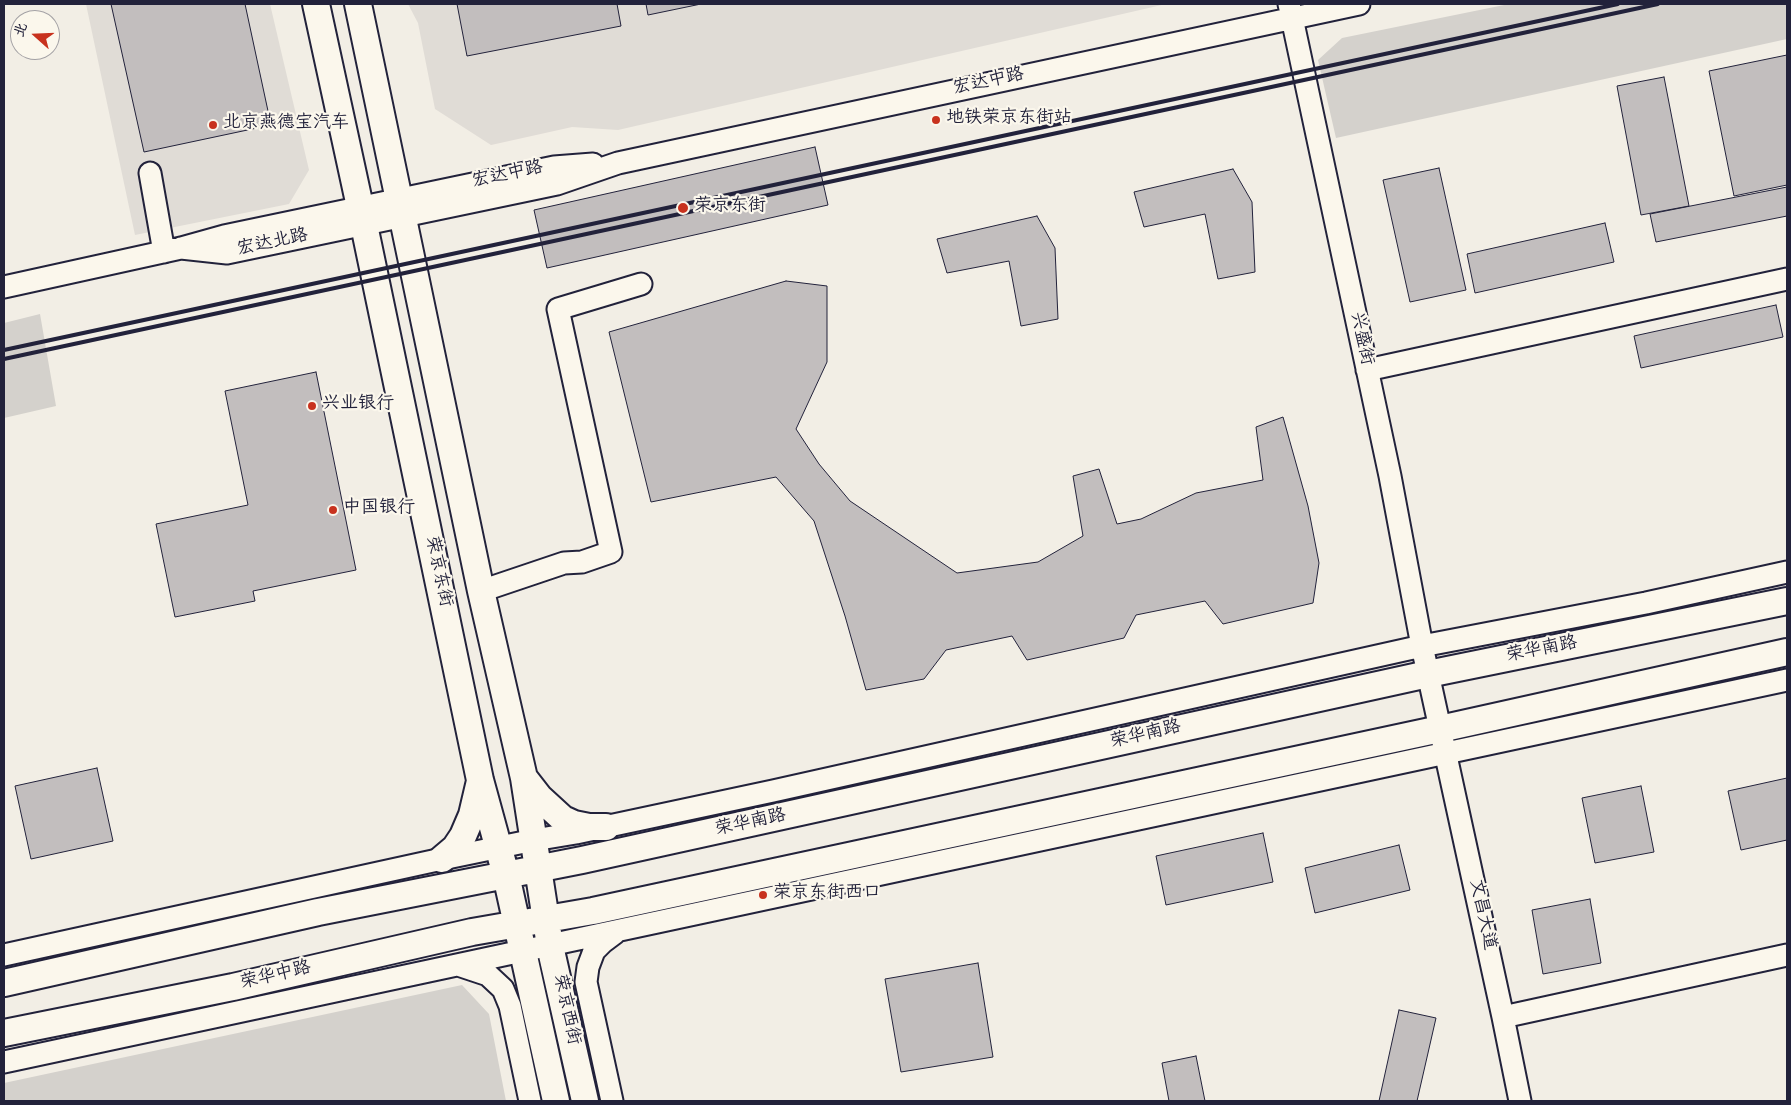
<!DOCTYPE html>
<meta charset="utf-8">
<style>
body{margin:0}
#map{position:relative;width:1791px;height:1105px;overflow:hidden;background:#f2eee5;font-family:Dekko,"LXGW WenKai TC",sans-serif}
canvas{display:block}
.frame{position:absolute;inset:0;border:5px solid #22223b;pointer-events:none}
.north{position:absolute;left:10px;top:10px;width:50px;height:50px;box-sizing:border-box;background:#fbf7ec;border:1px solid #a4a2a5;border-radius:50%;rotate:290deg;font-size:14px;font-weight:700;line-height:20px;text-align:center;color:#22223b}
.north::after{content:'';display:block;margin:auto;width:18px;height:22px;background:#c8321e;clip-path:polygon(50% 0,100% 100%,50% 72%,0 100%)}
</style>
<div id="map">
<canvas width="1791" height="1105"></canvas>
<div class="frame"></div>
<div class="north">北</div>
</div>
<script>
const g = document.querySelector('canvas').getContext('2d');
g.lineJoin = 'round';
function fillPath(path, color) {
  g.fillStyle = color;
  g.fill(path, 'evenodd');
}
function poly(rows) {
  const path = new Path2D();
  for (const r of rows) {
    path.moveTo(r[0], r[1]);
    for (let i = 2; i < r.length; i += 2) path.lineTo(r[i], r[i + 1]);
  }
  return path;
}
function strokePath(path, color, width, dash) {
  g.strokeStyle = color;
  g.lineWidth = width;
  g.lineCap = dash ? 'butt' : 'round';
  g.setLineDash(dash || []);
  g.stroke(path);
}
function drawText(font, color, halo, rows, align = 'center') {
  g.font = font + ' Dekko,"LXGW WenKai TC",sans-serif';
  g.lineWidth = 4.5;
  g.setLineDash([]);
  g.textBaseline = 'middle';
  g.strokeStyle = halo;
  g.fillStyle = color;
  for (const [text, x, y, turn = 0] of rows) {
    g.save();
    g.translate(x, y);
    g.rotate((+turn || 0) * Math.PI / 180);
    g.textAlign = isNaN(turn) ? turn : align;
    if (halo) g.strokeText(text, 0, 0);
    g.fillText(text, 0, 0);
    g.restore();
  }
}
const built = poly([
 [86,4,270,4,309,170,289,204,135,235],
 [408,4,1166,4,618,130,572,127,491,145,435,109,418,23]
]);
const green = poly([
 [1509,4,1787,4,1787,39,1336,138,1318,60,1342,38],
 [40,314,56,406,4,418,4,323],
 [462,985,489,1014,506,1101,4,1101,4,1083]
]);
const building = poly([
 [111,4,245,4,271,125,144,152,111,4],
 [457,4,617,4,621,26,467,56,457,4],
 [646,4,701,4,648,15,646,4],
 [1787,55,1787,185,1734,196,1709,71,1787,55],
 [1664,77,1689,206,1641,215,1617,86,1664,77],
 [815,147,828,205,547,268,534,210,815,147],
 [1439,168,1466,290,1410,302,1383,180,1439,168],
 [1233,169,1252,202,1255,272,1218,279,1205,214,1144,227,1134,192,1233,169],
 [1787,187,1787,216,1656,242,1650,214,1787,187],
 [1037,216,1055,248,1058,319,1021,326,1009,261,947,273,937,239,1037,216],
 [1605,223,1614,262,1475,293,1467,254,1605,223],
 [786,281,827,286,827,362,796,429,819,464,850,501,957,573,1038,562,1083,536,1073,476,1099,469,1117,524,1141,519,1196,493,1263,480,1256,427,1283,417,1308,506,1319,563,1313,603,1223,624,1205,601,1136,615,1124,638,1027,660,1012,636,946,650,924,679,866,690,845,616,814,521,776,477,651,502,609,332,786,281],
 [1776,305,1783,337,1641,368,1634,336,1776,305],
 [316,372,356,570,253,591,255,601,175,617,156,524,248,505,225,391,316,372],
 [97,768,113,841,31,859,15,786,97,768],
 [1787,778,1787,840,1741,850,1728,791,1787,778],
 [1641,786,1654,852,1595,863,1582,798,1641,786],
 [1263,833,1273,882,1166,905,1156,856,1263,833],
 [1399,845,1410,890,1315,913,1305,868,1399,845],
 [1590,899,1601,963,1543,974,1532,910,1590,899],
 [978,963,993,1057,901,1072,885,979,978,963],
 [1399,1010,1436,1018,1417,1101,1379,1101,1399,1010],
 [1196,1056,1205,1101,1169,1101,1162,1063,1196,1056]
]);
const minor = poly([
 [1289,4,1390,476,1422,646,1503,1017,1520,1101],
 [150,173,164,252],
 [181,248,227,253,557,184,618,163,1359,4],
 [4,287,181,248,224,236,554,167,593,164],
 [1367,370,1787,279],
 [481,591,564,563,582,562,611,552,558,309,641,284],
 [4,955,442,859,534,840,576,833,773,791,1422,646,1646,603,1787,572],
 [458,965,488,975,503,989,510,1006,530,1101],
 [1503,1017,1787,955],
 [4,1062,1787,680],
 [612,1101,586,982,588,967,594,951,603,942,615,933]
]);
const major = poly([
 [316,4,364,225,480,780,506,875,556,1101],
 [358,4,481,591,524,778,550,946,585,1101],
 [525,779,539,797,563,819,574,824,589,827,606,827],
 [442,859,455,848,463,836,472,815,480,781],
 [4,983,318,912,582,860,1428,674,1787,601],
 [4,1033,233,987,472,932,593,911,1440,729,1787,652]
]);
const rail = poly([
 [4,350,1618,4],
 [4,359,1658,4]
]);
const markers = [
 [936,120,5,"#c8321e"],
 [213,125,5,"#c8321e"],
 [683,208,6,"#c8321e"],
 [312,406,5,"#c8321e"],
 [333,510,5,"#c8321e"],
 [763,895,5,"#c8321e"]
];
const streetNames = [
 ["宏达中路",989,83,-12],
 ["宏达中路",508,176,-12],
 ["宏达北路",273,244,-12],
 ["兴盛街",1360,339,78],
 ["荣京东街",437,572,78],
 ["荣华南路",1542,651,-11],
 ["荣华南路",1146,736,-13],
 ["荣华南路",751,824,-12],
 ["文昌大道",1481,915,78],
 ["荣华中路",276,977,-13],
 ["荣京西街",565,1010,78]
];
const poiNames = [
 ["地铁荣京东街站",946,120],
 ["北京燕德宝汽车",223,125],
 ["荣京东街",694,208],
 ["兴业银行",322,406],
 ["中国银行",343,510],
 ["荣京东街西口",773,895]
];
fillPath(built, '#e0dcd6');
fillPath(green, '#d4d1cc');
fillPath(building, '#c2bebe');
strokePath(building, '#22223b', 1);
strokePath(minor, '#22223b', 25);
strokePath(major, '#22223b', 30);
strokePath(minor, '#fbf7ec', 21);
strokePath(major, '#fbf7ec', 26);
strokePath(rail, '#22223b', 4);
for (const [x, y, r, color] of markers) {
  const dot = new Path2D();
  dot.arc(x, y, r, 0, 2 * Math.PI);
  g.fillStyle = color;
  g.fill(dot);
  strokePath(dot, '#fbf7ec', 2);
}
drawText('18px', '#22223b', '#fbf7ec', streetNames);
drawText('18px', '#22223b', '#fbf7ec', poiNames, 'left');
</script>
